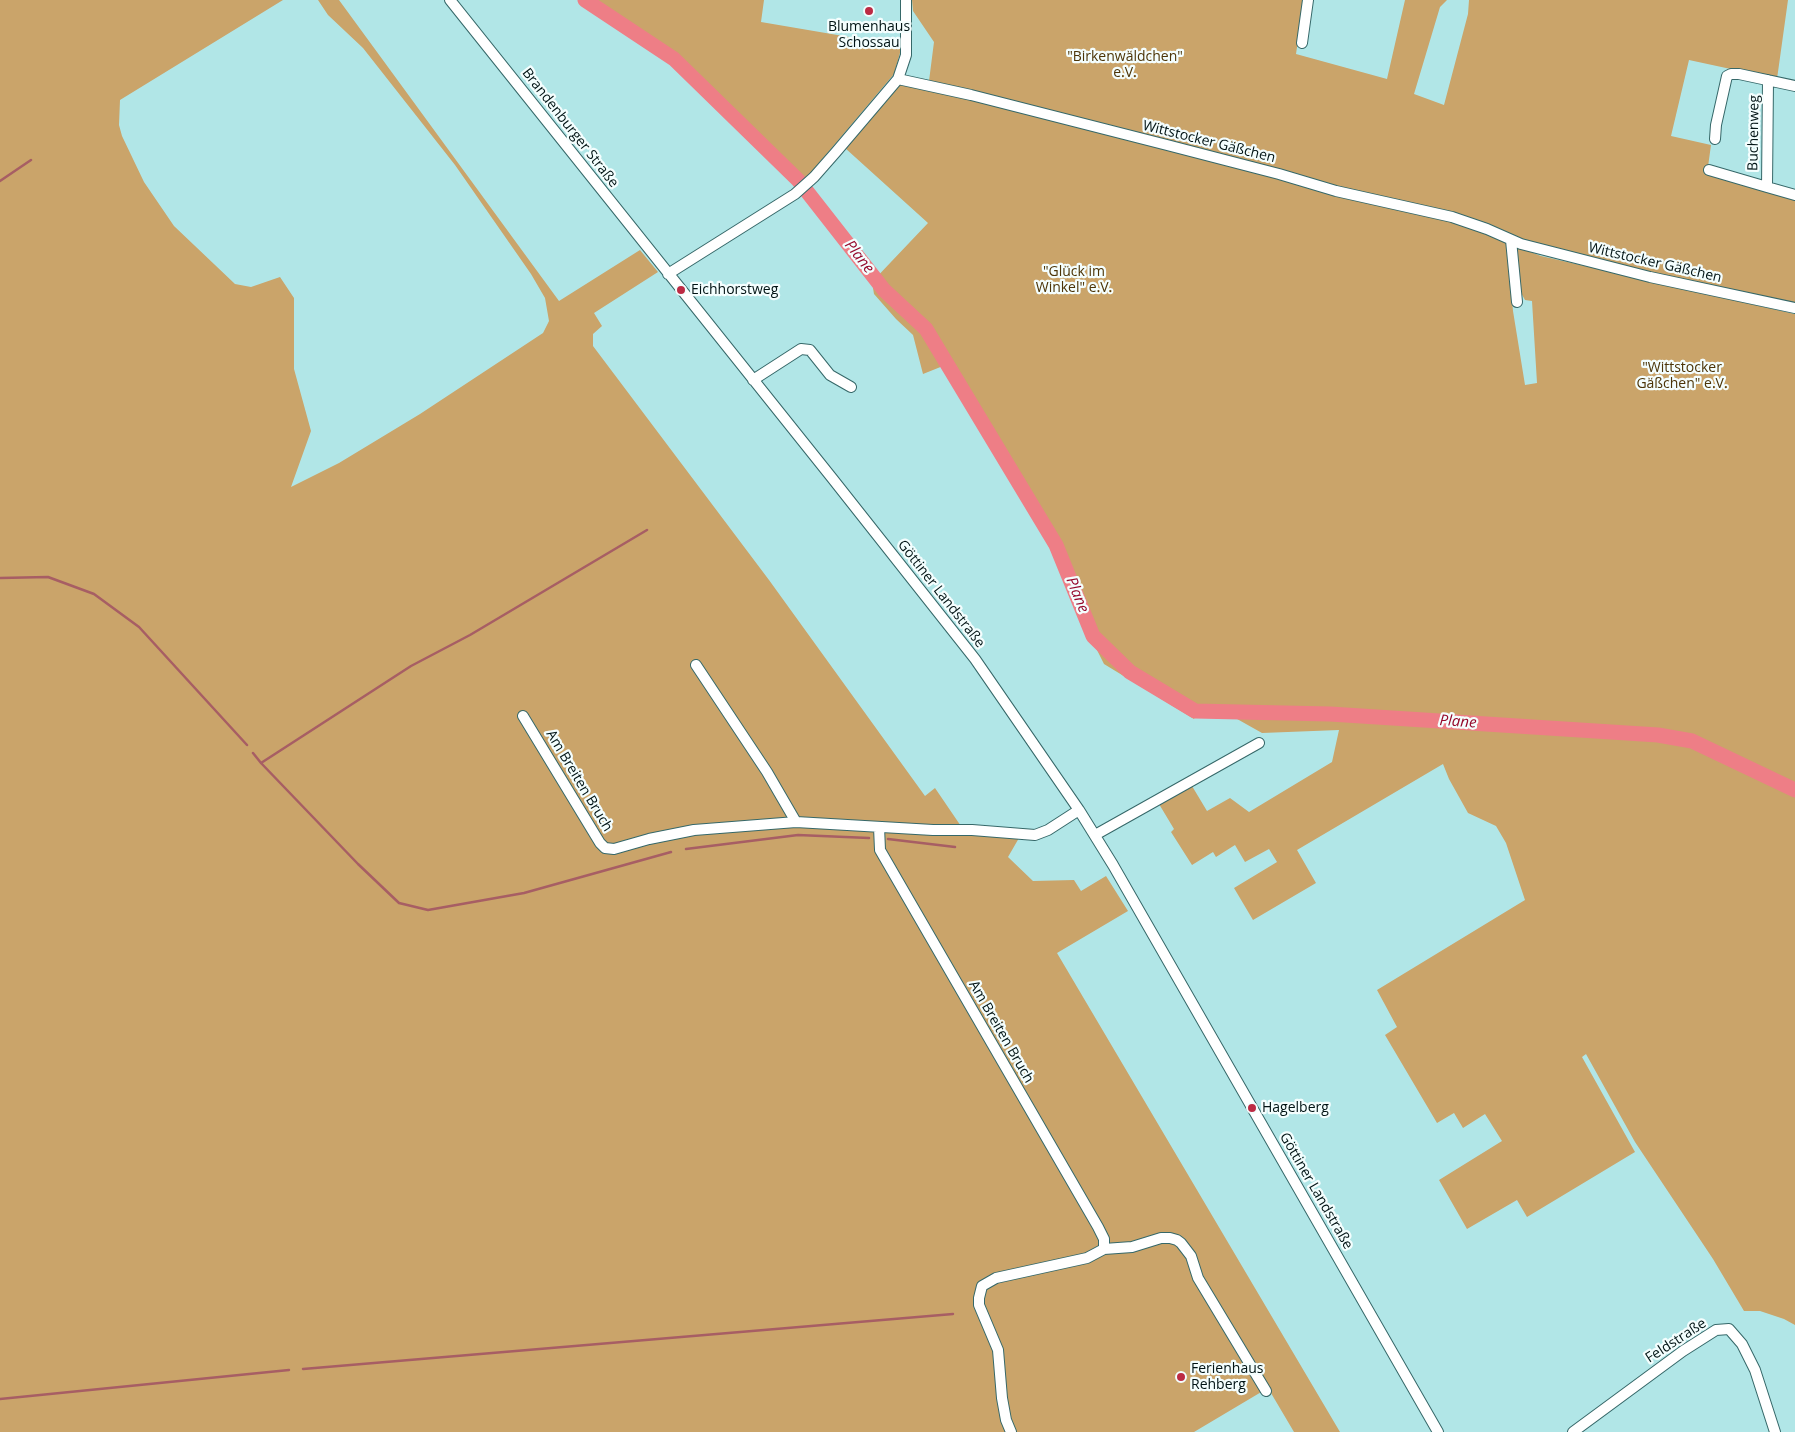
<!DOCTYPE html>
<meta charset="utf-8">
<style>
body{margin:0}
canvas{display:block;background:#b1e6e7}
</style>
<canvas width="1795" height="1432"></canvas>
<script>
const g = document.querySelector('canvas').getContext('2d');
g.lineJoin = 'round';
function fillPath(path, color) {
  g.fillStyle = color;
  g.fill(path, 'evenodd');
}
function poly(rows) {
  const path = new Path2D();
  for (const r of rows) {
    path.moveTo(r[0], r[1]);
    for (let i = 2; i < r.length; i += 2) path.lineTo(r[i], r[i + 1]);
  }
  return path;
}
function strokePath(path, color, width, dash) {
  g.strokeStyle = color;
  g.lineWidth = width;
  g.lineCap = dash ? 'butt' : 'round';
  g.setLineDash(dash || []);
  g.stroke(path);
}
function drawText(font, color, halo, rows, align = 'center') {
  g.font = font + ' "Open Sans",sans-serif';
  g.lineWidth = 4.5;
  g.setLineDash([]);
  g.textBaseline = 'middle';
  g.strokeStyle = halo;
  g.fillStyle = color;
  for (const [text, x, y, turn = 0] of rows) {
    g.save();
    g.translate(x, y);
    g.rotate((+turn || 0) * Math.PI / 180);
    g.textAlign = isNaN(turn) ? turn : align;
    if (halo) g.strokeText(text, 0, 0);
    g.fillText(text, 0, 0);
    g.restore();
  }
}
const green = poly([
 [0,0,283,0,120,100,119,125,122,136,144,182,174,226,235,284,251,287,280,277,294,298,294,369,311,431,291,487,339,463,420,414,543,333,549,321,545,298,531,274,455,165,363,48,328,15,318,0,339,0,559,301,640,250,658,272,594,313,602,326,593,334,593,346,769,580,925,796,935,788,967,835,1019,838,1008,857,1033,881,1074,880,1081,891,1106,876,1128,911,1057,953,1340,1432,1294,1432,1268,1388,1194,1432,0,1432],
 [579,0,764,0,761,22,902,46,894,74,803,182,799,185,674,59],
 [912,0,1304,0,1296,54,1387,79,1405,0,1447,0,1440,7,1414,94,1444,105,1468,14,1469,0,1788,0,1777,79,1689,60,1671,136,1711,145,1707,174,1795,199,1795,304,1643,272,1338,188,929,81,934,42,913,11],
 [899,83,928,88,1451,221,1504,239,1507,245,1513,311,1525,385,1537,383,1532,301,1525,300,1520,291,1516,249,1518,247,1541,256,1795,314,1795,789,1692,740,1658,735,1692,742,1795,791,1795,1325,1784,1319,1760,1311,1744,1311,1713,1259,1635,1142,1586,1054,1582,1057,1635,1152,1527,1217,1517,1200,1467,1229,1439,1180,1502,1141,1485,1114,1463,1128,1454,1113,1437,1123,1385,1035,1397,1027,1377,990,1525,900,1506,843,1496,826,1468,813,1449,779,1443,764,1297,850,1316,883,1253,920,1234,888,1277,862,1269,849,1245,862,1235,845,1216,857,1213,852,1192,865,1171,832,1174,829,1159,804,1192,786,1207,811,1230,798,1249,812,1332,762,1339,730,1262,733,1230,715,1198,712,1194,719,1104,664,1083,622,1063,573,1002,458,943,366,923,374,913,335,896,319,874,294,872,282,928,223,845,148]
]);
const stream = poly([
 [0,181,31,160],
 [0,578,48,577,94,594,139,627,247,745],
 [253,753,261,763,358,864,399,903,428,910,524,893,671,852],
 [261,763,411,666,470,635,647,530],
 [888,839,955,847],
 [686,849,798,835,869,838],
 [303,1369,953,1314],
 [0,1399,289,1370]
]);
const river = poly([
 [585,0,674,59,798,180,884,290,926,329,1056,545,1093,636,1130,672,1195,711,1330,714,1658,735,1692,741,1795,790]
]);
const minor = poly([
 [450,0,832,478,975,659,995,688,1079,810,1113,865,1438,1432],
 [1302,43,1308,0],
 [898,79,971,95,1167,145,1279,174,1336,191,1452,217,1487,229,1521,244,1650,277,1795,308],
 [1768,80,1767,187,1795,195],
 [1715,139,1716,125,1727,76,1731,74,1739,74,1795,86],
 [1709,170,1767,187],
 [1511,240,1517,302],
 [668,274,795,194,814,177,836,152,898,79,906,55,906,0],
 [753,380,801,349,810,350,830,375,851,387],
 [696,665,767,772,796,822],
 [523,716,600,843,605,848,614,849,649,839,694,830,796,822,933,830,972,830,1035,835,1048,830,1079,810],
 [879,827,880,850,1098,1227,1104,1239,1104,1249],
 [1095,835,1259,743],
 [1011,1432,1006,1420,1002,1398,998,1350,979,1305,979,1298,982,1286,996,1278,1087,1258,1104,1249,1132,1247,1161,1238,1170,1238,1177,1240,1181,1243,1191,1256,1198,1278,1266,1391],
 [1573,1432,1683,1351,1716,1330,1729,1329,1742,1344,1755,1370,1775,1432]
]);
const markers = [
 [869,11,5,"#bc2b44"],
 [681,290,5,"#bc2b44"],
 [1252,1108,5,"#bc2b44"],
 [1181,1377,5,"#bc2b44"]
];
const poiNames = [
 ["Blumenhaus",869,27,"center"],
 ["Schossau",869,43,"center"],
 ["Eichhorstweg",691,290],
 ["Hagelberg",1262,1108],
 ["Ferienhaus",1191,1369],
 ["Rehberg",1191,1385]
];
const parkNames = [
 ["\"Birkenwäldchen\"",1125,57],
 ["e.V.",1125,73],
 ["\"Glück im",1074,272],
 ["Winkel\" e.V.",1074,288],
 ["\"Wittstocker",1682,368],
 ["Gäßchen\" e.V.",1682,384]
];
const streetNames = [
 ["Brandenburger Straße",570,128,52],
 ["Buchenweg",1754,133,-89],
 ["Wittstocker Gäßchen",1209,142,14],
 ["Wittstocker Gäßchen",1655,263,13],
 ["Göttiner Landstraße",941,594,52],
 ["Am Breiten Bruch",579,781,59],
 ["Am Breiten Bruch",1001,1032,60],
 ["Göttiner Landstraße",1316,1191,60],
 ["Feldstraße",1676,1341,-33]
];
const waterNames = [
 ["Plane",859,257,52],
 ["Plane",1077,595,68],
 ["Plane",1458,722,4]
];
fillPath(green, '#caa46a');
strokePath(stream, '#a75e64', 2.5);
strokePath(river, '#ee7e86', 15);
strokePath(minor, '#366869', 12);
strokePath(minor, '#fff', 10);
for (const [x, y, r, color] of markers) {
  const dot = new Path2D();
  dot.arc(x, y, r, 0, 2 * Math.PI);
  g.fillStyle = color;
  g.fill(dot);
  strokePath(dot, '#f4fefe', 2);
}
drawText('14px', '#011314', '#f4fefe', poiNames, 'left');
drawText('14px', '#4c3407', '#f4fefe', parkNames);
drawText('14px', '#011314', '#f4fefe', streetNames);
drawText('italic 15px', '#95092c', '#f4fefe', waterNames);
</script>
